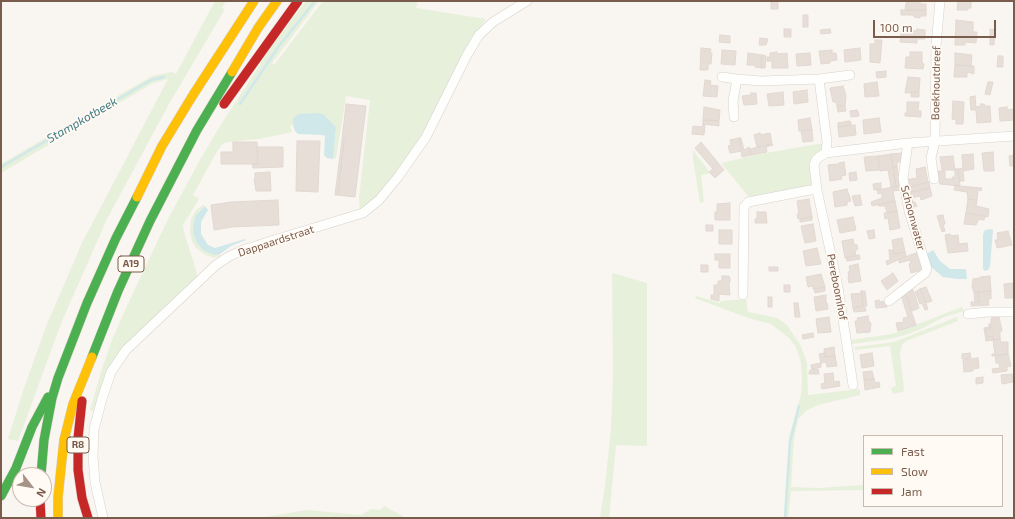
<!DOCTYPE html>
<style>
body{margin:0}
#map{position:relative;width:1015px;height:519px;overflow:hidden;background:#f9f5f0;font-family:"Exo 2",sans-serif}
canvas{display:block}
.frame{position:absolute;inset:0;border:2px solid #7a5c4d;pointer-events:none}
.legend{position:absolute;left:863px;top:435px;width:140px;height:72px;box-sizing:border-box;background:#fffaf3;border:1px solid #cabbb1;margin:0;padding:5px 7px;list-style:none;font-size:12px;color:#7a5c4d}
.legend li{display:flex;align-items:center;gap:8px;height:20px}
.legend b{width:20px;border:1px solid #cabbb1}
.north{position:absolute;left:12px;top:467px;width:40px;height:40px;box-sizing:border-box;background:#fffaf3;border:1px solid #cabbb1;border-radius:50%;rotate:121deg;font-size:11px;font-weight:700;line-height:16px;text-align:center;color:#7a5c4d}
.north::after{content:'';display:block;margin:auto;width:14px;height:18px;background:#a69286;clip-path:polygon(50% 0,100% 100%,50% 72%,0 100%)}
.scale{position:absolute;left:873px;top:20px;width:123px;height:18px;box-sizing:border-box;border:2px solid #7a5c4d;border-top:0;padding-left:5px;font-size:12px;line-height:14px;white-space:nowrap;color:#7a5c4d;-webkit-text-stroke:3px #fffaf3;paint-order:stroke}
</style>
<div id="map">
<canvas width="1015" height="519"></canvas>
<div class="frame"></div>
<ul class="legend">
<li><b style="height:5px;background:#4caf50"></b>Fast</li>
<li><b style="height:5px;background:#ffc107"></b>Slow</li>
<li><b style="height:5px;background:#c62828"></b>Jam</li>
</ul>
<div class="north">N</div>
<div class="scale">100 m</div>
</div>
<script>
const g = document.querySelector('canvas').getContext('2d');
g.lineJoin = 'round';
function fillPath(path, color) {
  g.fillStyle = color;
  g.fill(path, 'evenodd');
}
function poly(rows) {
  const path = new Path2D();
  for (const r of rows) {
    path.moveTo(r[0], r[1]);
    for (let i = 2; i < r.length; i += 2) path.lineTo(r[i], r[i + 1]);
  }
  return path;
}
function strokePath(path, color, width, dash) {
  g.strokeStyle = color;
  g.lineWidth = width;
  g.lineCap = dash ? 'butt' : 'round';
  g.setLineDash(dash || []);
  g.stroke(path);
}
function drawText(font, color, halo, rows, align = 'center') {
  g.font = font + ' "Exo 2",sans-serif';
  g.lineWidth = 3.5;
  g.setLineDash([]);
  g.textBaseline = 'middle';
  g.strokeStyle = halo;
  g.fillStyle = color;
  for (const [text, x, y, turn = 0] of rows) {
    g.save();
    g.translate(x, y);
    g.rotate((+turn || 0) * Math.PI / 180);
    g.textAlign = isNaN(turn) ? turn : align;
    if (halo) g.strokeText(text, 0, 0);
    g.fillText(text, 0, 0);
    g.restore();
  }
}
const green = poly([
 [215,1,226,1,222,8,225,9,169,104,107,219,62,321,18,441,8,439,24,388,47,324,83,241,168,79,153,83,1,173,1,164,152,76,172,72,176,74],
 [306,1,319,1,272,63,274,65,323,1,418,1,416,8,486,19,473,38,432,120,408,158,373,201,360,210,359,198,370,100,346,96,336,158,333,159,336,127,323,115,293,118,293,125,290,126,292,132,259,139,228,142,222,144,215,155,193,195,199,199,183,225,184,232,196,270,197,276,195,280,124,348,102,385,94,411,90,410,101,372,112,340,126,308,168,219,201,158,220,126,274,43],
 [824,143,823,149,814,157,814,183,812,186,749,197,721,163,760,154],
 [693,150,710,173,701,175,704,202,700,203,693,159],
 [203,205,205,206,199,212,194,223,194,236,197,243,204,251,215,255,220,254,220,256,214,258,206,255,196,248,192,241,190,232,191,219,196,210],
 [612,273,647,283,647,446,616,445,609,518,600,518,605,486,611,429,613,375],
 [696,296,720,303,721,301,746,299,748,312,777,318,787,325,801,346,807,363,808,395,860,389,860,395,818,405,807,410,798,419,794,438,791,487,818,488,864,485,864,490,791,491,788,518,784,518,789,437,801,395,802,379,801,363,796,347,789,338,771,324,748,318,695,298],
 [962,307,964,311,944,317,919,330,905,335,889,339,852,344,851,340,892,334],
 [957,317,958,321,906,341,902,345,900,353,904,388,903,392,893,394,891,388,896,386,890,346,855,350,855,347,894,342],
 [384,506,406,518,295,517,291,518,258,518,307,510,361,515,371,509,380,510]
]);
const water = poly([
 [314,113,323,114,336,127,333,159,327,158,324,155,325,136,322,135,298,134,295,131,293,125,293,118,299,114],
 [205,206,208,210,201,222,201,234,208,245,215,248,245,239,246,240,231,246,220,254,215,255,204,251,197,243,194,236,193,229,195,217,199,212],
 [991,229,993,230,990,266,988,270,985,271,983,269,983,234,985,230],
 [933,250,940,261,950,269,966,269,967,279,958,279,943,277,930,266,925,255]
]);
const stream = poly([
 [240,104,279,46,315,1],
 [1,167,151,80,164,77],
 [785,518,790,442,799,406]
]);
const building = poly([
 [771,1,778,1,778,9,771,9,771,1],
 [905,1,915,1,920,2,920,4,926,4,926,10,905,10,906,3,908,3,908,2,905,1],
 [958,1,971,1,971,8,968,8,968,10,957,10,958,1],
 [901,10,926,10,926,16,920,16,920,18,914,17,914,15,901,15,901,10],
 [803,15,808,15,808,27,803,27,803,15],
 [956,20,973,22,973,32,977,32,976,43,965,42,965,45,955,45,956,20],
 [784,29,791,29,791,37,784,37,784,29],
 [830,29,831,33,821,34,820,30,830,29],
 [917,29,925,30,925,39,917,39,917,43,900,42,901,34,904,34,904,30,916,31,917,29],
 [990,29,995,30,994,45,990,45,990,29],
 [720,35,730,36,730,43,719,42,720,35],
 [760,38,768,39,766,45,759,45,760,38],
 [875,40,882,40,880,63,870,62,870,44,875,44,875,40],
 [701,48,711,49,710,53,712,53,711,64,708,64,708,70,700,70,701,48],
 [860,48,861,60,845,62,844,50,860,48],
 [722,50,736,51,735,65,721,64,722,50],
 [832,50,832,53,836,53,837,60,830,61,830,63,821,64,819,51,832,50],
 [777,52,777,54,787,53,788,68,772,68,772,61,767,61,767,57,770,57,770,53,777,52],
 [910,52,922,52,922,63,924,64,923,69,905,68,906,57,910,57,910,52],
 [748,53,762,55,761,68,755,67,755,65,747,65,748,53],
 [810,53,811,65,797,66,796,54,810,53],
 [955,53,972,55,971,66,955,65,955,53],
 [762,55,766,56,765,68,761,68,762,55],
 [998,56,1003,56,1003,67,997,67,998,56],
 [955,65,974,66,974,74,967,72,967,77,954,77,955,65],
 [886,71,886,77,877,78,876,72,886,71],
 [908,77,920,78,919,92,905,93,908,77],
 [705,80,711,81,710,85,718,86,717,97,703,96,705,80],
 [877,82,879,96,865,97,864,84,877,82],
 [988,82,993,82,990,95,985,94,988,82],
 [843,86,846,96,845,106,837,106,836,102,833,102,830,88,843,86],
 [807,90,808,102,794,104,793,92,807,90],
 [783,92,784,105,769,106,767,94,783,92],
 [911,92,919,92,919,97,911,97,911,92],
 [751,93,756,93,757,104,744,105,742,96,751,95,751,93],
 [975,96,976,107,981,106,980,104,984,104,985,106,990,106,991,122,977,123,976,110,971,110,970,97,975,96],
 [953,101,964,102,963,124,956,124,956,120,952,119,953,101],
 [907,102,919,102,918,111,921,111,921,117,905,116,905,113,907,113,907,102],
 [346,104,366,106,355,197,338,195,344,140,342,140,346,104],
 [837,106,845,106,846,111,838,112,837,106],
 [704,107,720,110,719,121,703,120,704,107],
 [1007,107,1007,110,1014,109,1014,120,1000,121,999,108,1007,107],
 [857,110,858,111,859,116,851,117,850,111,857,110],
 [810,118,812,130,799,131,798,120,810,118],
 [879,118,881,132,864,134,863,120,879,118],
 [703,120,719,121,719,126,703,124,703,120],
 [849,121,851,122,851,125,838,127,838,123,849,121],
 [703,124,705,125,704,135,692,134,693,126,702,127,703,124],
 [855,125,856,135,839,137,838,127,855,125],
 [812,130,813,141,803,142,801,131,812,130],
 [760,133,760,135,770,133,772,144,757,147,754,135,760,133],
 [739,138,741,138,744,150,749,147,751,155,742,157,739,138],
 [739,138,742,151,730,153,728,146,731,145,730,140,739,138],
 [342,140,344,140,338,195,335,195,342,140],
 [297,141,320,141,318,192,296,191,297,141],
 [233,142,257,142,258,164,221,164,221,152,233,152,233,142],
 [701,142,724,170,715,178,709,172,713,169,695,148,701,142],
 [772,144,773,145,766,147,767,152,751,155,750,149,772,144],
 [257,147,283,147,283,167,253,168,252,164,258,164,257,147],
 [993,152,994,171,984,171,982,153,993,152],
 [902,153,903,162,897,162,897,167,893,167,891,154,902,153],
 [891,154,896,187,891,187,888,170,880,171,878,156,891,154],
 [973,154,974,169,963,171,964,181,960,181,958,169,963,168,962,155,973,154],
 [1014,155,1014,166,1010,166,1009,156,1014,155],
 [878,156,879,170,866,171,864,157,878,156],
 [953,156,955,170,942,170,940,157,953,156],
 [844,162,846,175,841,176,842,179,830,181,828,165,839,164,839,163,844,162],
 [893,167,897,167,900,186,896,187,893,167],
 [925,167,928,182,906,188,905,180,917,178,916,169,925,167],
 [955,169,958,169,960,186,940,184,938,171,945,171,945,179,953,179,952,177,955,177,955,169],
 [270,172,271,191,256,191,254,179,255,179,255,173,270,172],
 [856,172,857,180,850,181,849,173,856,172],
 [929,182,930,188,907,193,906,188,929,182],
 [881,183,881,189,874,190,873,184,881,183],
 [955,185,960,186,982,188,981,191,978,190,977,200,968,199,967,192,954,190,955,185],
 [899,186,900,190,893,191,895,201,872,206,871,202,882,198,882,193,878,194,877,190,899,186],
 [930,188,932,196,921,200,920,196,912,198,913,202,915,202,917,206,911,208,907,193,930,188],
 [847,189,851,201,847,202,847,205,835,207,833,192,847,189],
 [860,195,862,205,855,206,852,196,860,195],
 [809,199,812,217,798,219,797,214,799,214,797,201,809,199],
 [968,199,977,200,976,206,989,209,988,217,966,213,968,199],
 [278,200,279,225,232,227,214,230,211,205,231,202,278,200],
 [895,201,897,211,887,213,885,206,879,206,878,204,895,201],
 [730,203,730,220,715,220,715,212,717,212,717,204,730,203],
 [897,211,900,228,890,230,888,218,885,219,884,213,897,211],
 [757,212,766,212,767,223,755,223,755,219,757,219,757,212],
 [966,213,985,216,984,220,979,219,976,225,964,224,966,213],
 [943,215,945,224,943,225,945,231,942,232,937,216,943,215],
 [812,217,812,220,800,222,800,219,812,217],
 [853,217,856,230,840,233,837,220,853,217],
 [813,224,816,241,805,243,801,226,813,224],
 [706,225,713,225,713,231,706,231,706,225],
 [719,230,732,230,732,244,719,244,719,230],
 [874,230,875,238,869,239,867,231,874,230],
 [1008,231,1012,245,997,248,995,240,998,240,997,233,1008,231],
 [950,234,951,236,958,235,959,244,967,243,968,251,948,253,945,235,950,234],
 [902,238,905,252,894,254,892,240,902,238],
 [853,239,854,244,857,245,858,249,855,251,856,256,845,258,842,241,853,239],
 [817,248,821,264,806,266,803,251,817,248],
 [889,250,893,250,894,254,905,252,906,256,887,265,886,261,890,260,889,250],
 [920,252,922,270,911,273,909,264,911,263,910,260,899,263,899,260,910,255,920,252],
 [715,254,730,254,730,268,719,268,719,260,715,260,715,254],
 [859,255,860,259,847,261,846,257,859,255],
 [858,264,861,281,849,283,848,277,849,277,848,272,850,271,849,266,858,264],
 [701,265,708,265,708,272,701,272,701,265],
 [769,267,778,267,778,271,769,271,769,267],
 [893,273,898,281,887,290,881,281,893,273],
 [821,274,825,287,813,289,813,286,808,287,806,277,821,274],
 [722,276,729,276,730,278,730,282,729,283,730,295,719,294,719,301,711,299,711,295,714,295,714,285,718,285,718,281,722,281,722,276],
 [990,276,991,291,974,292,972,287,973,279,980,278,980,277,990,276],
 [1014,283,1014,298,1005,298,1004,284,1014,283],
 [784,285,790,285,790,292,784,292,784,285],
 [825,287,825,291,815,293,814,289,825,287],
 [926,287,932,301,926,303,920,289,926,287],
 [920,289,928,309,925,310,922,303,920,304,915,292,920,289],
 [913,290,919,308,912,311,905,293,913,290],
 [861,291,865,291,867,306,863,306,861,291],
 [991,291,991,299,988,299,989,305,971,306,971,302,979,302,978,292,991,291],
 [974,292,978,292,979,302,975,302,974,292],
 [862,293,863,306,853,308,851,294,862,293],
 [905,293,916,325,898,331,896,323,904,322,903,318,908,317,901,295,905,293],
 [826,295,826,303,827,303,828,309,816,311,814,297,826,295],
 [768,297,772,297,772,307,768,307,768,297],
 [879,300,879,302,886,301,887,307,876,308,875,301,879,300],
 [794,303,798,303,800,317,795,317,794,303],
 [863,306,863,308,865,307,866,311,854,312,853,308,863,306],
 [868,316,869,322,870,322,871,324,870,332,857,333,855,321,858,321,857,318,868,316],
 [829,317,831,332,818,333,816,319,829,317],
 [999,317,1002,331,1000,331,1000,339,993,340,993,336,987,337,986,329,991,328,991,318,999,317],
 [989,324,991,324,991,328,986,329,987,337,993,336,993,340,986,341,984,328,989,327,989,324],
 [813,333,814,337,803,339,802,335,813,333],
 [1000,339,1001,342,1008,342,1008,354,992,356,992,354,995,354,993,340,1000,339],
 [834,347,835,356,825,357,824,349,834,347],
 [824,353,825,357,835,356,837,366,827,367,826,362,821,363,819,354,824,353],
 [872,353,874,366,862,368,860,355,872,353],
 [970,353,971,358,962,359,962,354,970,353],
 [1008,354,1011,366,1007,367,1007,371,993,373,992,369,1000,368,999,363,996,363,995,356,1008,354],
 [978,358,979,368,973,369,973,371,964,372,963,360,978,358],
 [821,363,821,367,812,369,811,365,821,363],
 [818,369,819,374,809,374,809,372,810,371,810,370,818,369],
 [872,371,874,379,864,380,863,372,872,371],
 [833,373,834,382,839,381,840,386,822,389,821,384,825,383,824,374,833,373],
 [1012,374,1013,382,1002,384,1001,375,1012,374],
 [983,377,983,383,976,384,976,378,983,377],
 [874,379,875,383,879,382,880,387,865,390,864,380,874,379]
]);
const street = poly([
 [722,77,737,79],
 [819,79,850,75],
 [734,117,733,101,737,79,761,81,819,79,827,142,826,153],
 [934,179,931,158,935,141,936,46,940,1],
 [743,295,744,207,748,202,810,190,817,190],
 [889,301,925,273,927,269,909,211,903,178,908,143],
 [968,314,988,312,1014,312],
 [853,385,838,287,817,190,814,165,816,160,819,157,826,153,908,143,1014,136],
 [103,518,95,482,93,456,94,429,102,399,111,372,126,350,216,265,228,257,243,250,271,241,363,213,379,200,398,177,426,137,467,55,479,35,493,22,527,1]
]);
const fast = poly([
 [92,357,118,291,150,221,197,130,232,72],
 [41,475,44,440,52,398,58,378,87,303,116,238,137,197],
 [1,496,16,468,32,427,48,397]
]);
const slow = poly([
 [232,72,258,28,277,1],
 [137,197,162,146,193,95,254,1],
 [58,518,58,497,64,440,73,404,92,357]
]);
const jam = poly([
 [224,104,298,1],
 [82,401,78,438,78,470,82,498,88,518],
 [40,499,41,518]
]);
const shields = [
 [131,264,26],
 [78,445,22]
];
const shieldNames = [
 ["A19",131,264],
 ["R8",78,445]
];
const streetNames = [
 ["Boekhoutdreef",936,83,-89],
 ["Schoonwater",913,218,75],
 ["Dappaardstraat",276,241,-18],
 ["Pereboomhof",837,287,79]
];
const waterNames = [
 ["Stampkotbeek",82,120,-30]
];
fillPath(green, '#e7f0db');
fillPath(water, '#d0e8ea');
strokePath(stream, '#d0e8ea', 2.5);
fillPath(building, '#e6ded7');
strokePath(building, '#e2d8d2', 1);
strokePath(street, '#d7d1cb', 10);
strokePath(fast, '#dad1cc', 10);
strokePath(slow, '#dad1cc', 10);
strokePath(jam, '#dad1cc', 10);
strokePath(street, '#fefefd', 9);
strokePath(fast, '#4caf50', 9);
strokePath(slow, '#ffc107', 9);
strokePath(jam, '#c62828', 9);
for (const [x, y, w] of shields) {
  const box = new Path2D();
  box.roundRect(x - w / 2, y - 8, w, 16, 3);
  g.fillStyle = '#fffaf3';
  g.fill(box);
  strokePath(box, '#7a5c4d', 1);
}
drawText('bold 10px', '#7a5c4d', null, shieldNames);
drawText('11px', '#7a5c4d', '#fffaf3', streetNames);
drawText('italic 12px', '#437c86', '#fffaf3', waterNames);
</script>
